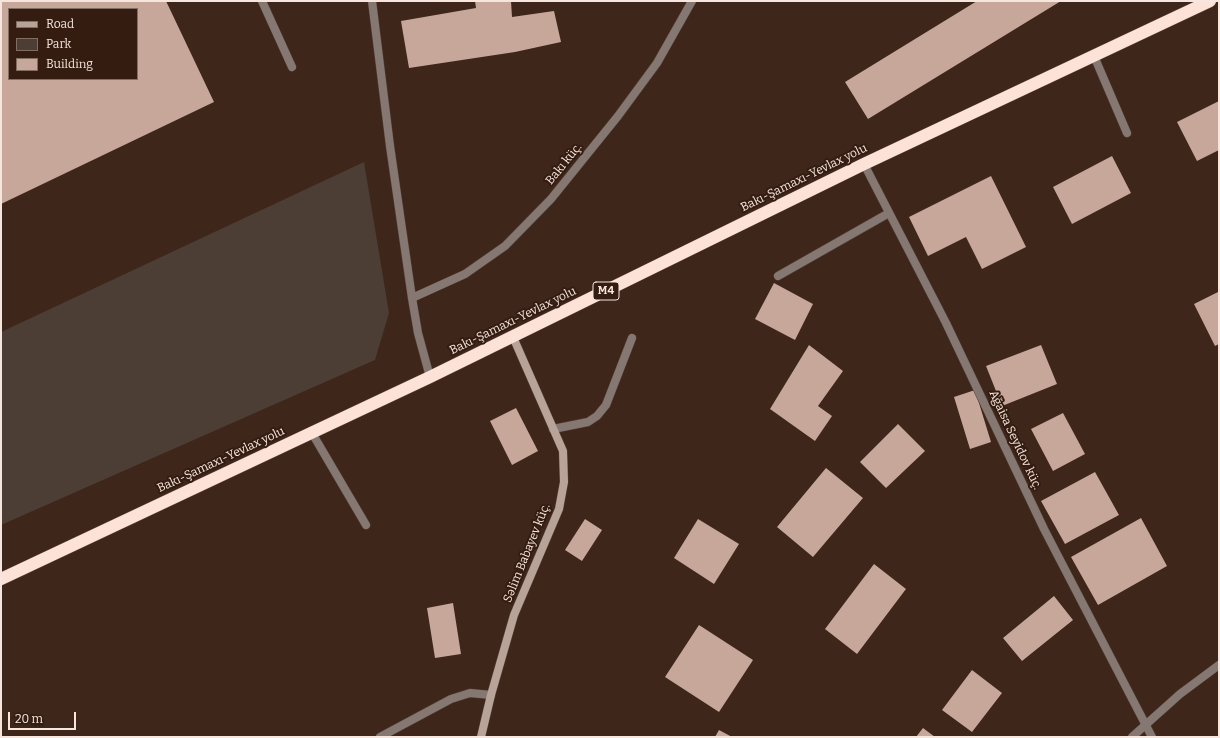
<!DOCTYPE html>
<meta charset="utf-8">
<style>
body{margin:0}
#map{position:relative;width:1220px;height:738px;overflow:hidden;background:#3e261b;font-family:Bitter,serif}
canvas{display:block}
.frame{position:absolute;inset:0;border:2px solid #f6e6de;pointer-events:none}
.legend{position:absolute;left:8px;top:8px;width:130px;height:72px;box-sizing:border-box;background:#341c11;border:1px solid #826d63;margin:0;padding:5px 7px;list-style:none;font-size:12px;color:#f6e6de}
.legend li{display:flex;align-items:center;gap:8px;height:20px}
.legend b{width:20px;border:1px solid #826d63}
.scale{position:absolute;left:8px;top:712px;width:68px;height:18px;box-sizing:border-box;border:2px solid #f6e6de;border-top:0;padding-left:5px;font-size:12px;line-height:14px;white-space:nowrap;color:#f6e6de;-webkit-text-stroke:3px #341c11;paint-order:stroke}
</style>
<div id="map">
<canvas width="1220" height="738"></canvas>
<div class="frame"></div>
<ul class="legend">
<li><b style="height:5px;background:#b8a399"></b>Road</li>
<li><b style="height:11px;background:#4c3d35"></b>Park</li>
<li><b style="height:11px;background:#c7a799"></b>Building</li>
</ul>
<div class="scale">20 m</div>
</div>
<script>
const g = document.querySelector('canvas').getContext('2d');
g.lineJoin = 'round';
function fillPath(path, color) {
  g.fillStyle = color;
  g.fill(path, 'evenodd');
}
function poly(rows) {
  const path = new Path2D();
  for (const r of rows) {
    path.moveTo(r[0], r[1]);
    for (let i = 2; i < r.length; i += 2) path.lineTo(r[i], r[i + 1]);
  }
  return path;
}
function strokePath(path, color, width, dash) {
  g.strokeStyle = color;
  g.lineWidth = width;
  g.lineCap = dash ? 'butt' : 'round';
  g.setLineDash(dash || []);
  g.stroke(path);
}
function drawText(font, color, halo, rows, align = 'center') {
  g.font = font + ' Bitter,serif';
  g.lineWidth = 4;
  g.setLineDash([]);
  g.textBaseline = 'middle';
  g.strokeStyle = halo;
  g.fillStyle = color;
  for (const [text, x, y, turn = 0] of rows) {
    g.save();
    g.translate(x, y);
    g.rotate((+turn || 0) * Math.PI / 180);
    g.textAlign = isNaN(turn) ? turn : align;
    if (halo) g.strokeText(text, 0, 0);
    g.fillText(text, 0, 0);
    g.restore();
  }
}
const green = poly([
 [364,162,389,313,375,360,1,525,1,332]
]);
const building = poly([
 [1,1,166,1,214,102,1,204],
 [9,9,137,9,137,79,9,79],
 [475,1,511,1,512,17,554,11,561,42,515,52,409,68,401,21,476,8],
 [977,1,1061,1,868,119,845,82],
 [1219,101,1219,150,1197,161,1177,122],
 [1112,156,1131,193,1072,224,1053,187],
 [991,176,1026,247,982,269,966,237,928,256,909,217],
 [774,283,813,304,795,340,755,319],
 [1218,292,1219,344,1215,346,1194,304],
 [809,345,843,371,818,406,832,416,815,441,770,409],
 [1041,345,1057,384,1002,406,986,366],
 [975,390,991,442,970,449,954,397],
 [516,408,538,451,512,465,490,421],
 [1063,413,1085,454,1053,471,1031,429],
 [898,424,925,451,886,488,860,462],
 [826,468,863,498,813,557,777,527],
 [1095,472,1119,515,1065,544,1041,501],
 [1141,518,1167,566,1098,605,1071,557],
 [585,519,602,530,582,561,565,550],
 [698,519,739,544,714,584,674,558],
 [874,564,906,589,857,654,825,629],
 [1054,596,1073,620,1022,661,1003,638],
 [453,603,461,654,435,658,427,608],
 [699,625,753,660,719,712,665,677],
 [972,670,1002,693,972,732,942,710],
 [923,728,935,737,916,737],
 [719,730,732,737,715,737]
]);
const lane = poly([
 [262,1,292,67],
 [1094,56,1127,133],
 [553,429,588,422,597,416,606,405,632,338],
 [312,433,366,525]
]);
const street = poly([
 [372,1,390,146,412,298,418,333,430,377],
 [864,164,946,323,1044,529,1152,737],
 [778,276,889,213],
 [412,298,465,274,505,246,551,199,618,116,657,63,692,1],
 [380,737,451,699,470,693,491,695],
 [1132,737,1180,694,1219,665]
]);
const secondary = poly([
 [481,737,491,695,514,615,559,509,564,482,563,451,513,337]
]);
const highway = poly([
 [1,579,430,377,864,164,1210,1]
]);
const shields = [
 [606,291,26]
];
const shieldNames = [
 ["M4",606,291]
];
const streetNames = [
 ["Bakı küç.",564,164,-51],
 ["Bakı-Şamaxı-Yevlax yolu",804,178,-26],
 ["Bakı-Şamaxı-Yevlax yolu",513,321,-26],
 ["Ağaisa Seyidov küç.",1015,440,65],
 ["Bakı-Şamaxı-Yevlax yolu",221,460,-25],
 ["Səlim Babayev küç.",527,553,-68]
];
fillPath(green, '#4c3d35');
fillPath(building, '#c7a799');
strokePath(lane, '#584136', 9);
strokePath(street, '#584136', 9);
strokePath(secondary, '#584136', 9);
strokePath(highway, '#584136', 13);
strokePath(lane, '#857872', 8);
strokePath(street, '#857872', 8);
strokePath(secondary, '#b8a399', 8);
strokePath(highway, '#fde3d7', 12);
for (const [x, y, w] of shields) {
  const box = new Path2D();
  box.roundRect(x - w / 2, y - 9, w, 18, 3);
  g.fillStyle = '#341c11';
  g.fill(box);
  strokePath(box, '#f6e6de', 1);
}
drawText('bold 11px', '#f6e6de', null, shieldNames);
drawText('12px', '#f6e6de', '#341c11', streetNames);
</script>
